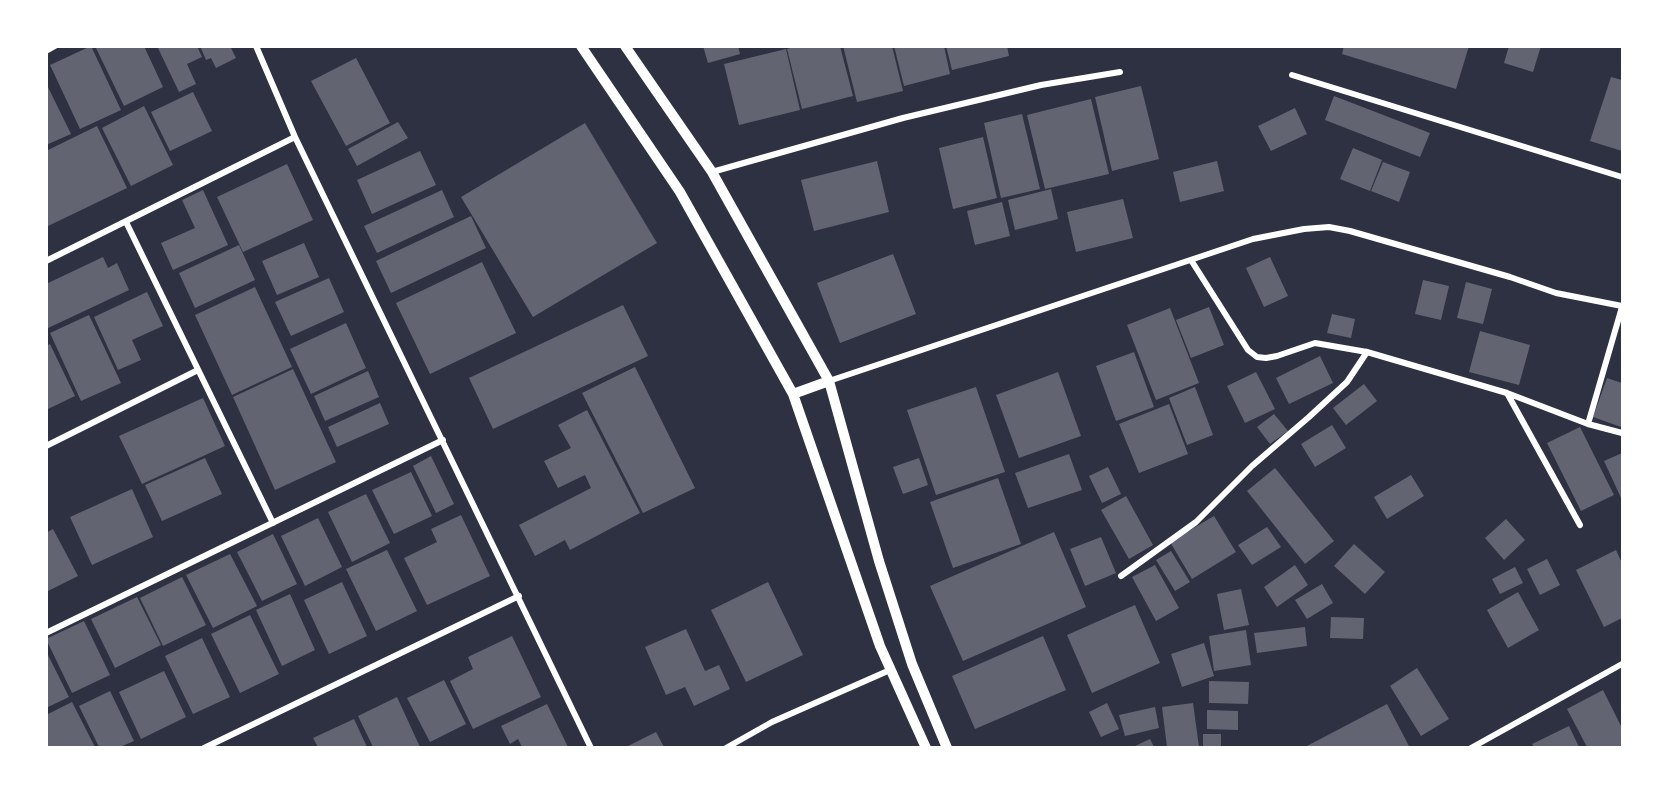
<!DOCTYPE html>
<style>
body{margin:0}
#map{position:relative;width:1669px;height:794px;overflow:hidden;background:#2d3142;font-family:Lato,sans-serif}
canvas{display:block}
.frame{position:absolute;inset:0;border:48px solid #fff;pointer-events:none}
</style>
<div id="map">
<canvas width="1669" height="794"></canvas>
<div class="frame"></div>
</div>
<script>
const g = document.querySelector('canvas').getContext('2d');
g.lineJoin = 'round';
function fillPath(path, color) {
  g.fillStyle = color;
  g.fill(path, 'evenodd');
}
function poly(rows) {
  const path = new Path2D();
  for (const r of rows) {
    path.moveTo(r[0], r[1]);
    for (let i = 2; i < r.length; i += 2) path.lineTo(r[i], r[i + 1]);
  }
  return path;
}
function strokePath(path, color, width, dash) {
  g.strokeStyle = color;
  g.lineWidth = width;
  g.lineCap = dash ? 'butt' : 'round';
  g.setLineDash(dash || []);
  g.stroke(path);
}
const building = poly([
 [91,46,121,110,80,129,50,65],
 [95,46,144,46,163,87,124,106],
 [157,46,197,46,202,57,187,64,196,84,179,92],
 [200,46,230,46,236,58,216,68,211,58,206,60],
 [703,46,738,46,740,54,708,63],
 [798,46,840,46,853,96,802,109,787,49],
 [843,46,892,46,903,91,857,102],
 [894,46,944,46,950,74,904,86],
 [946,46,1007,46,1009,56,952,70],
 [1344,46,1469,46,1456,89,1342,54],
 [1509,46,1541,46,1533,72,1504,63],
 [786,49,800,110,739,125,724,64],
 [356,58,390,123,346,146,311,81],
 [1611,77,1622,80,1622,151,1590,141],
 [46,83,71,134,46,145],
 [1141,86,1159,159,1112,171,1095,97],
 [193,92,212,131,170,151,151,112],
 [1334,96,1430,133,1420,157,1325,120],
 [1091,99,1109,174,1045,189,1027,115],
 [144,106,173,165,131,186,102,128],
 [1295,108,1307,134,1271,151,1258,126],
 [1022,114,1040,189,1001,198,984,123],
 [398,122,408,138,357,166,348,149],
 [585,123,657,243,533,317,461,197],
 [97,126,127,188,46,227,46,151],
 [983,137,997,198,953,209,939,148],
 [1353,148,1382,160,1370,191,1340,179],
 [420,151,436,185,372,214,357,180],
 [877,161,889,212,814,231,801,180],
 [1217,161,1224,191,1180,202,1173,172],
 [1383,162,1410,172,1399,202,1371,191],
 [287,164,313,220,243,252,217,197],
 [1051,189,1058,219,1015,230,1008,200],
 [203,190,228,245,173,270,161,243,195,228,182,200],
 [442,190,454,217,377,253,364,226],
 [1123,199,1133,238,1076,252,1067,212],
 [1002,202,1010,236,975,245,967,211],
 [471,216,486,248,391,293,376,261],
 [304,243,319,277,277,295,262,261],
 [239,245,255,280,195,308,179,273],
 [893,254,916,314,840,343,817,283],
 [103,257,108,268,117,263,129,290,46,329,46,284],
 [1270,257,1288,296,1264,307,1246,268],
 [482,262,516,333,430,374,396,303],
 [329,278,344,312,291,336,275,302],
 [1423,280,1449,286,1441,320,1415,314],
 [1466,282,1492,289,1483,324,1457,318],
 [255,287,292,367,232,395,195,315],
 [147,292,163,326,132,340,141,360,118,370,94,317],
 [623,305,648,356,493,429,469,378],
 [1209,307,1224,345,1191,358,1176,320],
 [1170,308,1199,383,1156,400,1127,325],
 [1332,314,1355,319,1351,338,1327,333],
 [89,315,121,383,81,401,50,333],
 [346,323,366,368,311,394,290,349],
 [1480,331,1530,345,1519,385,1469,372],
 [50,344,75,396,46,410,46,346],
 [1134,352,1154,407,1116,421,1096,366],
 [1320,356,1333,383,1289,404,1276,378],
 [635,367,695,488,643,513,582,393],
 [293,369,336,462,275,490,233,397],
 [368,371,379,397,325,421,314,396],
 [1058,372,1081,436,1019,458,996,395],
 [1256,372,1275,409,1245,423,1227,386],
 [1607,378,1622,383,1621,427,1593,417],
 [1364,384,1377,401,1346,425,1333,408],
 [976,387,1005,472,936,495,907,410],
 [1195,387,1213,435,1187,445,1169,398],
 [203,398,225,446,142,484,119,436],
 [380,403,389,424,337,447,328,427],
 [1169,404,1188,454,1139,473,1119,424],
 [587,410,640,513,570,550,565,540,535,556,519,525,591,488,585,475,558,488,544,461,571,448,558,425],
 [1274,414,1288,431,1270,444,1257,427],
 [1332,425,1346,448,1315,467,1301,444],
 [1580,427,1614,495,1581,511,1547,443],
 [1622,453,1622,500,1604,461],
 [1069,454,1082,490,1028,508,1015,473],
 [431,456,454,504,436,513,413,466],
 [205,458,222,494,162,521,145,485],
 [919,458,928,485,903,494,893,467],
 [1108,467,1121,494,1102,503,1089,476],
 [1275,468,1334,541,1305,564,1247,491],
 [411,472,432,516,394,534,372,490],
 [1411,475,1424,496,1387,519,1374,497],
 [998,478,1021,544,953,568,930,502],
 [132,489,153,537,92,565,70,517],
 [366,494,390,543,352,562,328,512],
 [1126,496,1153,545,1129,559,1101,510],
 [461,515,490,576,427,605,404,558,437,542,431,529],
 [1214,516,1236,552,1192,579,1170,542],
 [318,518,342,567,305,586,281,536],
 [1506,519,1525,540,1504,560,1485,538],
 [1267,527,1281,547,1252,565,1238,545],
 [53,529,78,576,46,592,46,533],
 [1054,532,1086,607,963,661,930,586],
 [273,534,297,584,262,601,237,552],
 [1101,537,1116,573,1085,586,1070,549],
 [1354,544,1385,572,1365,594,1334,566],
 [387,550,417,611,376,631,346,569],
 [1616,550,1622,563,1622,618,1604,627,1576,570],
 [1171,551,1190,582,1175,591,1156,560],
 [230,554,257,606,213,628,186,575],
 [1547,559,1560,585,1540,595,1527,569],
 [1155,565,1179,608,1156,621,1132,577],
 [1295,565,1308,585,1277,607,1264,587],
 [1515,567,1523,583,1500,594,1492,579],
 [182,577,206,625,163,646,140,598],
 [342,582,367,636,329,654,304,600],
 [768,582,803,655,746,682,711,610],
 [1322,584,1333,603,1307,619,1295,600],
 [1241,589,1249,625,1224,630,1217,594],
 [1518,592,1539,630,1508,648,1487,610],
 [290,594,315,650,282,666,256,610],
 [137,597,161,645,115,668,91,619],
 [1135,605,1160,663,1092,693,1067,635],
 [250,615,279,674,240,693,211,634],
 [1331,617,1364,618,1363,639,1330,638],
 [84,621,110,675,72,693,46,639],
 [1305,627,1307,646,1257,653,1254,633],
 [686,629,705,671,719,665,730,689,694,706,685,687,666,695,645,647],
 [1246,630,1251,665,1214,671,1209,636],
 [512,636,541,697,473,729,450,681,473,669,468,657],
 [1043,636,1066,690,975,729,952,676],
 [202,638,230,697,193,714,165,656],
 [1204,643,1214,676,1182,687,1171,654],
 [46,651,69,697,46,708],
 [1417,668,1449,719,1421,736,1390,686],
 [164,671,186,717,141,739,119,692],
 [444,680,466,724,430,742,407,698],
 [1209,681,1249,682,1248,704,1209,703],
 [1603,690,1622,728,1622,747,1587,747,1567,709],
 [110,691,134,741,120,747,99,747,79,706],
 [397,697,420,747,373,747,358,716],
 [72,702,95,747,46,747,46,715],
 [1107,703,1119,729,1101,737,1089,712],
 [1193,703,1199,747,1167,747,1162,707],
 [547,704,568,747,522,747,518,739,510,744,501,726],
 [1387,704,1409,746,1305,747],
 [1155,707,1159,728,1125,736,1119,715],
 [1207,710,1238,711,1238,730,1207,729],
 [354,719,367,747,318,747,313,738],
 [1569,726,1579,747,1534,747,1532,744],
 [656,732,664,747,626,747],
 [1203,734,1221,734,1221,747,1203,747],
 [1150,739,1154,747,1133,747]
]);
const minor = poly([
 [256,46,295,137,591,748],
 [46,51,55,46],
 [1292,75,1622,177],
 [712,172,903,118,1041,85,1120,72],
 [126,222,273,523],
 [1191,260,1248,350,1257,357,1266,358,1277,356,1315,343,1367,352,1507,393,1588,424,1622,307],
 [46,261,295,137],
 [829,381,1253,239,1304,229,1329,227,1350,231,1510,277,1556,293,1622,306],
 [1507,393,1580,525],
 [1588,424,1622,433],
 [46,446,198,370],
 [1121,576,1196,522,1252,466,1309,417,1347,382,1367,352],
 [46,633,443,440],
 [204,748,519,596],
 [726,748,772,722,890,670],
 [1471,748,1622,664]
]);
const tertiary = poly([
 [581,46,680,192,793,394,880,646,926,748],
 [625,46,712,172,829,381,879,561,912,664,947,748],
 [793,394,829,381]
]);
fillPath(building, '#626471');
strokePath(minor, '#fff', 6);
strokePath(tertiary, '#fff', 10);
</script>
